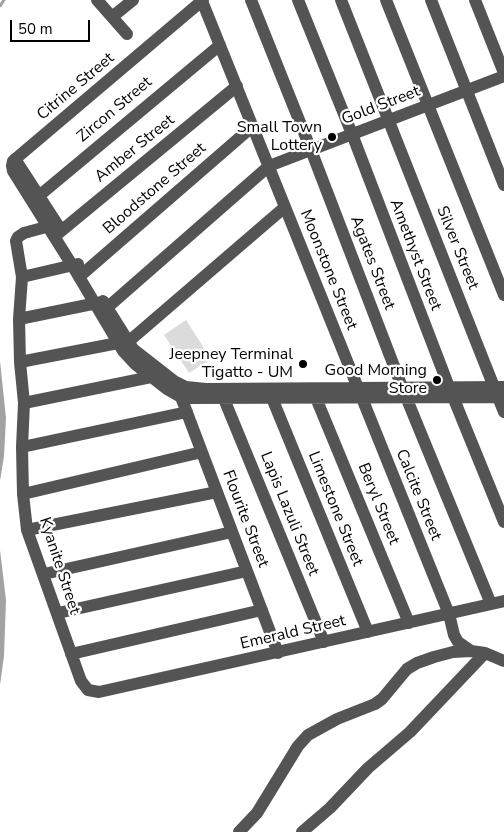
<!DOCTYPE html>
<style>
body{margin:0}
#map{position:relative;width:504px;height:832px;overflow:hidden;background:#fff;font-family:"Nunito Sans",sans-serif}
canvas{display:block}
.scale{position:absolute;left:10px;top:20px;width:80px;height:22px;box-sizing:border-box;border:2px solid #000;border-top:0;padding-left:6px;font-size:15px;line-height:18px;white-space:nowrap;color:#000;-webkit-text-stroke:4px #fff;paint-order:stroke}
</style>
<div id="map">
<canvas width="504" height="832"></canvas>
<div class="scale">50 m</div>
</div>
<script>
const g = document.querySelector('canvas').getContext('2d');
g.lineJoin = 'round';
function fillPath(path, color) {
  g.fillStyle = color;
  g.fill(path, 'evenodd');
}
function poly(rows) {
  const path = new Path2D();
  for (const r of rows) {
    path.moveTo(r[0], r[1]);
    for (let i = 2; i < r.length; i += 2) path.lineTo(r[i], r[i + 1]);
  }
  return path;
}
function strokePath(path, color, width, dash) {
  g.strokeStyle = color;
  g.lineWidth = width;
  g.lineCap = dash ? 'butt' : 'round';
  g.setLineDash(dash || []);
  g.stroke(path);
}
function drawText(font, color, halo, rows, align = 'center') {
  g.font = font + ' "Nunito Sans",sans-serif';
  g.lineWidth = 4.5;
  g.setLineDash([]);
  g.textBaseline = 'middle';
  g.strokeStyle = halo;
  g.fillStyle = color;
  for (const [text, x, y, turn = 0] of rows) {
    g.save();
    g.translate(x, y);
    g.rotate((+turn || 0) * Math.PI / 180);
    g.textAlign = isNaN(turn) ? turn : align;
    if (halo) g.strokeText(text, 0, 0);
    g.fillText(text, 0, 0);
    g.restore();
  }
}
const green = poly([
 [186,320,211,359,189,373,164,335]
]);
const water = poly([
 [0,361,6,418,4,456,0,481],
 [0,550,6,600,4,656,0,685]
]);
const stream = poly([
 [0,6,4,0]
]);
const minor = poly([
 [97,0,127,34],
 [203,0,13,161,12,166,13,171,72,265,123,351,135,364,167,389,181,397,188,398,504,397],
 [251,0,311,150,402,387],
 [298,0,352,134,449,387,504,522],
 [341,0,494,387],
 [386,0,504,295],
 [431,0,504,185],
 [475,0,504,73],
 [202,1,449,614,454,635,458,642,471,651],
 [112,17,133,0],
 [15,159,61,230],
 [34,200,220,45],
 [57,224,24,233,18,237,16,241,22,277,19,319,20,362,24,403,22,447,23,494,27,530,81,681,88,690,99,692,504,601],
 [55,236,237,86],
 [22,277,78,264],
 [79,277,253,126],
 [103,301,133,349,174,381,186,387,206,389,504,387],
 [101,313,269,166,504,76],
 [19,319,102,302],
 [128,342,285,207],
 [20,362,118,343],
 [181,397,278,653],
 [406,397,491,604],
 [498,397,504,412],
 [272,398,368,632],
 [316,398,409,623],
 [224,399,324,642],
 [24,403,151,377],
 [22,447,187,412],
 [23,494,202,452],
 [27,530,217,492],
 [44,574,232,532],
 [58,613,247,571],
 [71,654,262,610],
 [239,832,257,813,298,746,308,735,337,719,375,704,382,699,407,669,417,663,434,657,453,652,471,651,485,653,504,661],
 [302,832,330,808,368,768,410,732,485,653]
]);
const markers = [
 [332,137,5,"#000"],
 [303,364,5,"#000"],
 [437,380,5,"#000"]
];
const streetNames = [
 ["Citrine Street",76,87,-40],
 ["Gold Street",381,106,-21],
 ["Zircon Street",115,110,-40],
 ["Amber Street",135,149,-39],
 ["Bloodstone Street",155,189,-41],
 ["Silver Street",457,248,68],
 ["Amethyst Street",415,255,69],
 ["Agates Street",372,263,69],
 ["Moonstone Street",328,270,68],
 ["Calcite Street",418,495,68],
 ["Beryl Street",378,504,68],
 ["Limestone Street",335,509,68],
 ["Lapis Lazuli Street",289,514,68],
 ["Flourite Street",245,519,69],
 ["Kyanite Street",59,566,72],
 ["Emerald Street",293,633,-13]
];
const poiNames = [
 ["Small Town",322,128],
 ["Lottery",322,146],
 ["Jeepney Terminal",293,355],
 ["Tigatto - UM",293,373],
 ["Good Morning",427,371],
 ["Store",427,389]
];
fillPath(green, '#dbdbdb');
fillPath(water, '#a2a2a2');
strokePath(stream, '#a2a2a2', 3);
strokePath(minor, '#545454', 12);
for (const [x, y, r, color] of markers) {
  const dot = new Path2D();
  dot.arc(x, y, r, 0, 2 * Math.PI);
  g.fillStyle = color;
  g.fill(dot);
  strokePath(dot, '#fff', 2);
}
drawText('16px', '#000', '#fff', streetNames);
drawText('16px', '#000', '#fff', poiNames, 'right');
</script>
